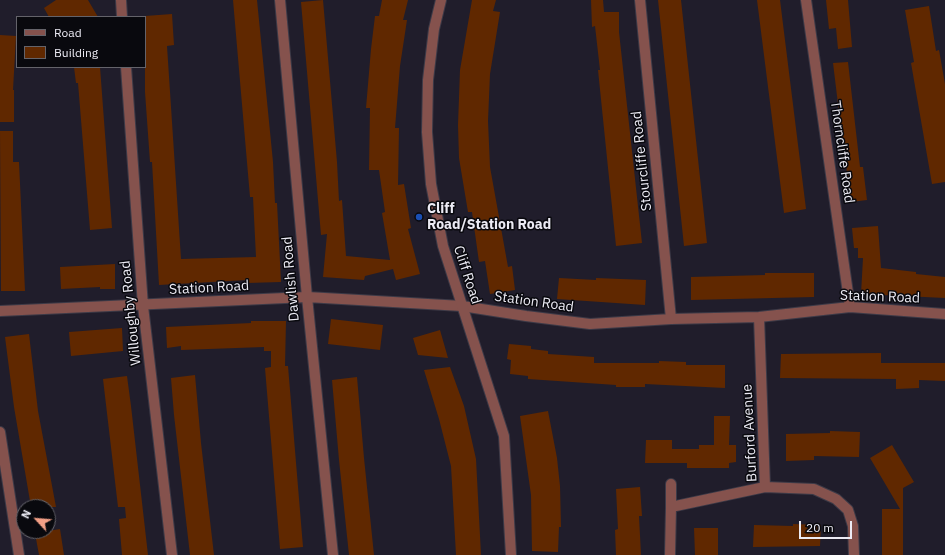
<!DOCTYPE html>
<style>
body{margin:0}
#map{position:relative;width:945px;height:555px;overflow:hidden;background:#201d2b;font-family:"IBM Plex Sans",sans-serif}
canvas{display:block}
.legend{position:absolute;left:16px;top:16px;width:130px;height:52px;box-sizing:border-box;background:#09090e;border:1px solid #64636a;margin:0;padding:5px 7px;list-style:none;font-size:12px;color:#ecebf4}
.legend li{display:flex;align-items:center;gap:8px;height:20px}
.legend b{width:20px;border:1px solid #64636a}
.north{position:absolute;left:16px;top:499px;width:40px;height:40px;box-sizing:border-box;background:#09090e;border:1px solid #64636a;border-radius:50%;rotate:296deg;font-size:11px;font-weight:700;line-height:16px;text-align:center;color:#ecebf4}
.north::after{content:'';display:block;margin:auto;width:14px;height:18px;background:#f39f86;clip-path:polygon(50% 0,100% 100%,50% 72%,0 100%)}
.scale{position:absolute;left:799px;top:521px;width:53px;height:18px;box-sizing:border-box;border:2px solid #ecebf4;border-top:0;padding-left:5px;font-size:12px;line-height:14px;white-space:nowrap;color:#ecebf4;-webkit-text-stroke:3px #09090e;paint-order:stroke}
</style>
<div id="map">
<canvas width="945" height="555"></canvas>
<ul class="legend">
<li><b style="height:5px;background:#85524d"></b>Road</li>
<li><b style="height:11px;background:#602800"></b>Building</li>
</ul>
<div class="north">N</div>
<div class="scale">20 m</div>
</div>
<script>
const g = document.querySelector('canvas').getContext('2d');
g.lineJoin = 'round';
function fillPath(path, color) {
  g.fillStyle = color;
  g.fill(path, 'evenodd');
}
function poly(rows) {
  const path = new Path2D();
  for (const r of rows) {
    path.moveTo(r[0], r[1]);
    for (let i = 2; i < r.length; i += 2) path.lineTo(r[i], r[i + 1]);
  }
  return path;
}
function strokePath(path, color, width, dash) {
  g.strokeStyle = color;
  g.lineWidth = width;
  g.lineCap = dash ? 'butt' : 'round';
  g.setLineDash(dash || []);
  g.stroke(path);
}
function drawText(font, color, halo, rows, align = 'center') {
  g.font = font + ' "IBM Plex Sans",sans-serif';
  g.lineWidth = 3;
  g.setLineDash([]);
  g.textBaseline = 'middle';
  g.strokeStyle = halo;
  g.fillStyle = color;
  for (const [text, x, y, turn = 0] of rows) {
    g.save();
    g.translate(x, y);
    g.rotate((+turn || 0) * Math.PI / 180);
    g.textAlign = isNaN(turn) ? turn : align;
    if (halo) g.strokeText(text, 0, 0);
    g.fillText(text, 0, 0);
    g.restore();
  }
}
const building = poly([
 [56,0,88,0,98,17,49,17,44,8],
 [233,0,257,0,273,162,275,203,277,203,281,282,247,283,247,280,159,285,152,162,150,162,145,92,145,16,172,14,174,45,167,46,181,259,256,257,253,197,250,197],
 [323,0,337,162,339,201,342,200,346,256,390,260,382,213,385,212,379,170,369,170,370,108,366,108,371,49,375,16,379,16,382,0,408,0,403,20,407,20,400,66,395,128,399,128,398,185,404,184,411,228,408,229,420,274,396,280,393,269,365,276,364,280,323,277,327,234,321,235,301,2],
 [472,0,496,0,493,11,500,12,490,74,488,121,490,167,508,267,512,266,515,290,490,294,485,261,479,262,472,212,468,212,459,158,458,125,460,70],
 [591,0,603,0,604,12,619,12,619,32,642,243,616,246,598,70,600,70,595,26,592,27],
 [658,0,681,0,707,243,684,246],
 [757,0,780,0,806,209,784,213],
 [826,0,848,0,852,47,838,49,836,28,829,29],
 [929,6,936,51,939,50,945,84,945,182,932,184,911,63,914,62,905,10],
 [0,35,16,36,13,90,14,90,14,122,0,122],
 [848,62,860,167,863,167,867,200,851,202,847,175,845,144,843,145,833,63],
 [74,67,100,67,112,228,90,230,78,83,76,83],
 [0,131,13,131,13,162,19,162,25,291,1,291],
 [878,226,881,268,916,272,916,274,945,277,945,298,861,294,863,258,858,258,858,248,854,248,852,228],
 [115,264,115,289,100,289,100,287,61,289,60,267],
 [765,273,814,273,814,297,691,300,691,277,765,275],
 [559,278,596,280,596,278,646,280,645,305,557,299],
 [331,319,383,325,380,350,328,344],
 [251,321,286,321,285,366,288,366,303,547,280,549,265,368,271,367,271,351,264,351,264,347,181,350,181,346,167,348,166,327,251,323],
 [122,328,123,351,71,356,69,332],
 [440,330,448,358,418,355,413,338],
 [29,334,38,411,56,507,31,507,14,407,5,337],
 [509,344,531,346,531,349,548,351,548,354,594,357,594,363,659,363,659,361,686,362,686,365,725,365,725,388,645,384,645,387,616,387,616,385,528,379,528,376,510,374,511,360,507,359],
 [881,353,881,363,945,363,945,381,919,380,919,388,896,389,896,379,780,378,781,354],
 [450,367,464,406,476,459,481,555,456,555,451,466,439,419,424,370],
 [195,375,201,443,214,555,190,555,174,415,171,378],
 [127,376,131,406,148,555,122,555,119,519,126,518,125,507,118,507,103,379],
 [357,377,364,458,374,555,349,555,339,460,332,380],
 [548,411,557,458,560,486,561,527,559,527,558,552,532,551,531,495,520,416],
 [714,416,730,416,729,445,736,445,736,462,729,463,729,468,687,468,687,463,645,463,646,440,672,440,672,449,699,449,699,445,714,445],
 [830,431,860,432,859,457,814,456,814,460,786,461,786,434,830,433],
 [892,445,914,482,903,488,903,555,882,555,882,509,900,509,870,458],
 [640,487,642,516,639,516,641,555,616,555,615,530,618,529,616,489],
 [793,524,821,525,820,546,753,547,754,525,793,526],
 [694,528,718,528,718,555,695,555],
 [60,529,64,555,39,555,35,533]
]);
const minor = poly([
 [121,0,122,17],
 [280,0,307,297,333,555],
 [640,0,671,319],
 [806,0,850,307],
 [126,67,143,306,172,555],
 [0,311,307,297,462,306,526,316,590,324,671,319,759,317,850,307,945,314],
 [759,317,765,487,814,489,836,499,848,510,853,526,854,555],
 [0,432,19,555],
 [671,484,671,507],
 [670,555,671,507,765,487]
]);
const tertiary = poly([
 [441,0,434,29,428,80,427,132,431,184,443,246,504,436,511,555]
]);
const markers = [
 [419,217,4,"#1a4fb4"]
];
const streetNames = [
 ["Thorncliffe Road",842,152,82],
 ["Stourcliffe Road",642,161,-96],
 ["Cliff Road",467,275,72],
 ["Dawlish Road",291,279,-95],
 ["Station Road",209,288,-3],
 ["Station Road",880,297,2],
 ["Station Road",534,302,8],
 ["Willoughby Road",131,313,-96],
 ["Burford Avenue",750,433,-93]
];
const poiNames = [
 ["Cliff",427,209],
 ["Road/Station Road",427,225]
];
fillPath(building, '#602800');
strokePath(minor, '#3d3a47', 12);
strokePath(tertiary, '#3d3a47', 12);
strokePath(minor, '#85524d', 10);
strokePath(tertiary, '#85524d', 10);
for (const [x, y, r, color] of markers) {
  const dot = new Path2D();
  dot.arc(x, y, r, 0, 2 * Math.PI);
  g.fillStyle = color;
  g.fill(dot);
  strokePath(dot, '#09090e', 1.5);
}
drawText('14px', '#ecebf4', '#09090e', streetNames);
drawText('bold 14px', '#ecebf4', '#09090e', poiNames, 'left');
</script>
